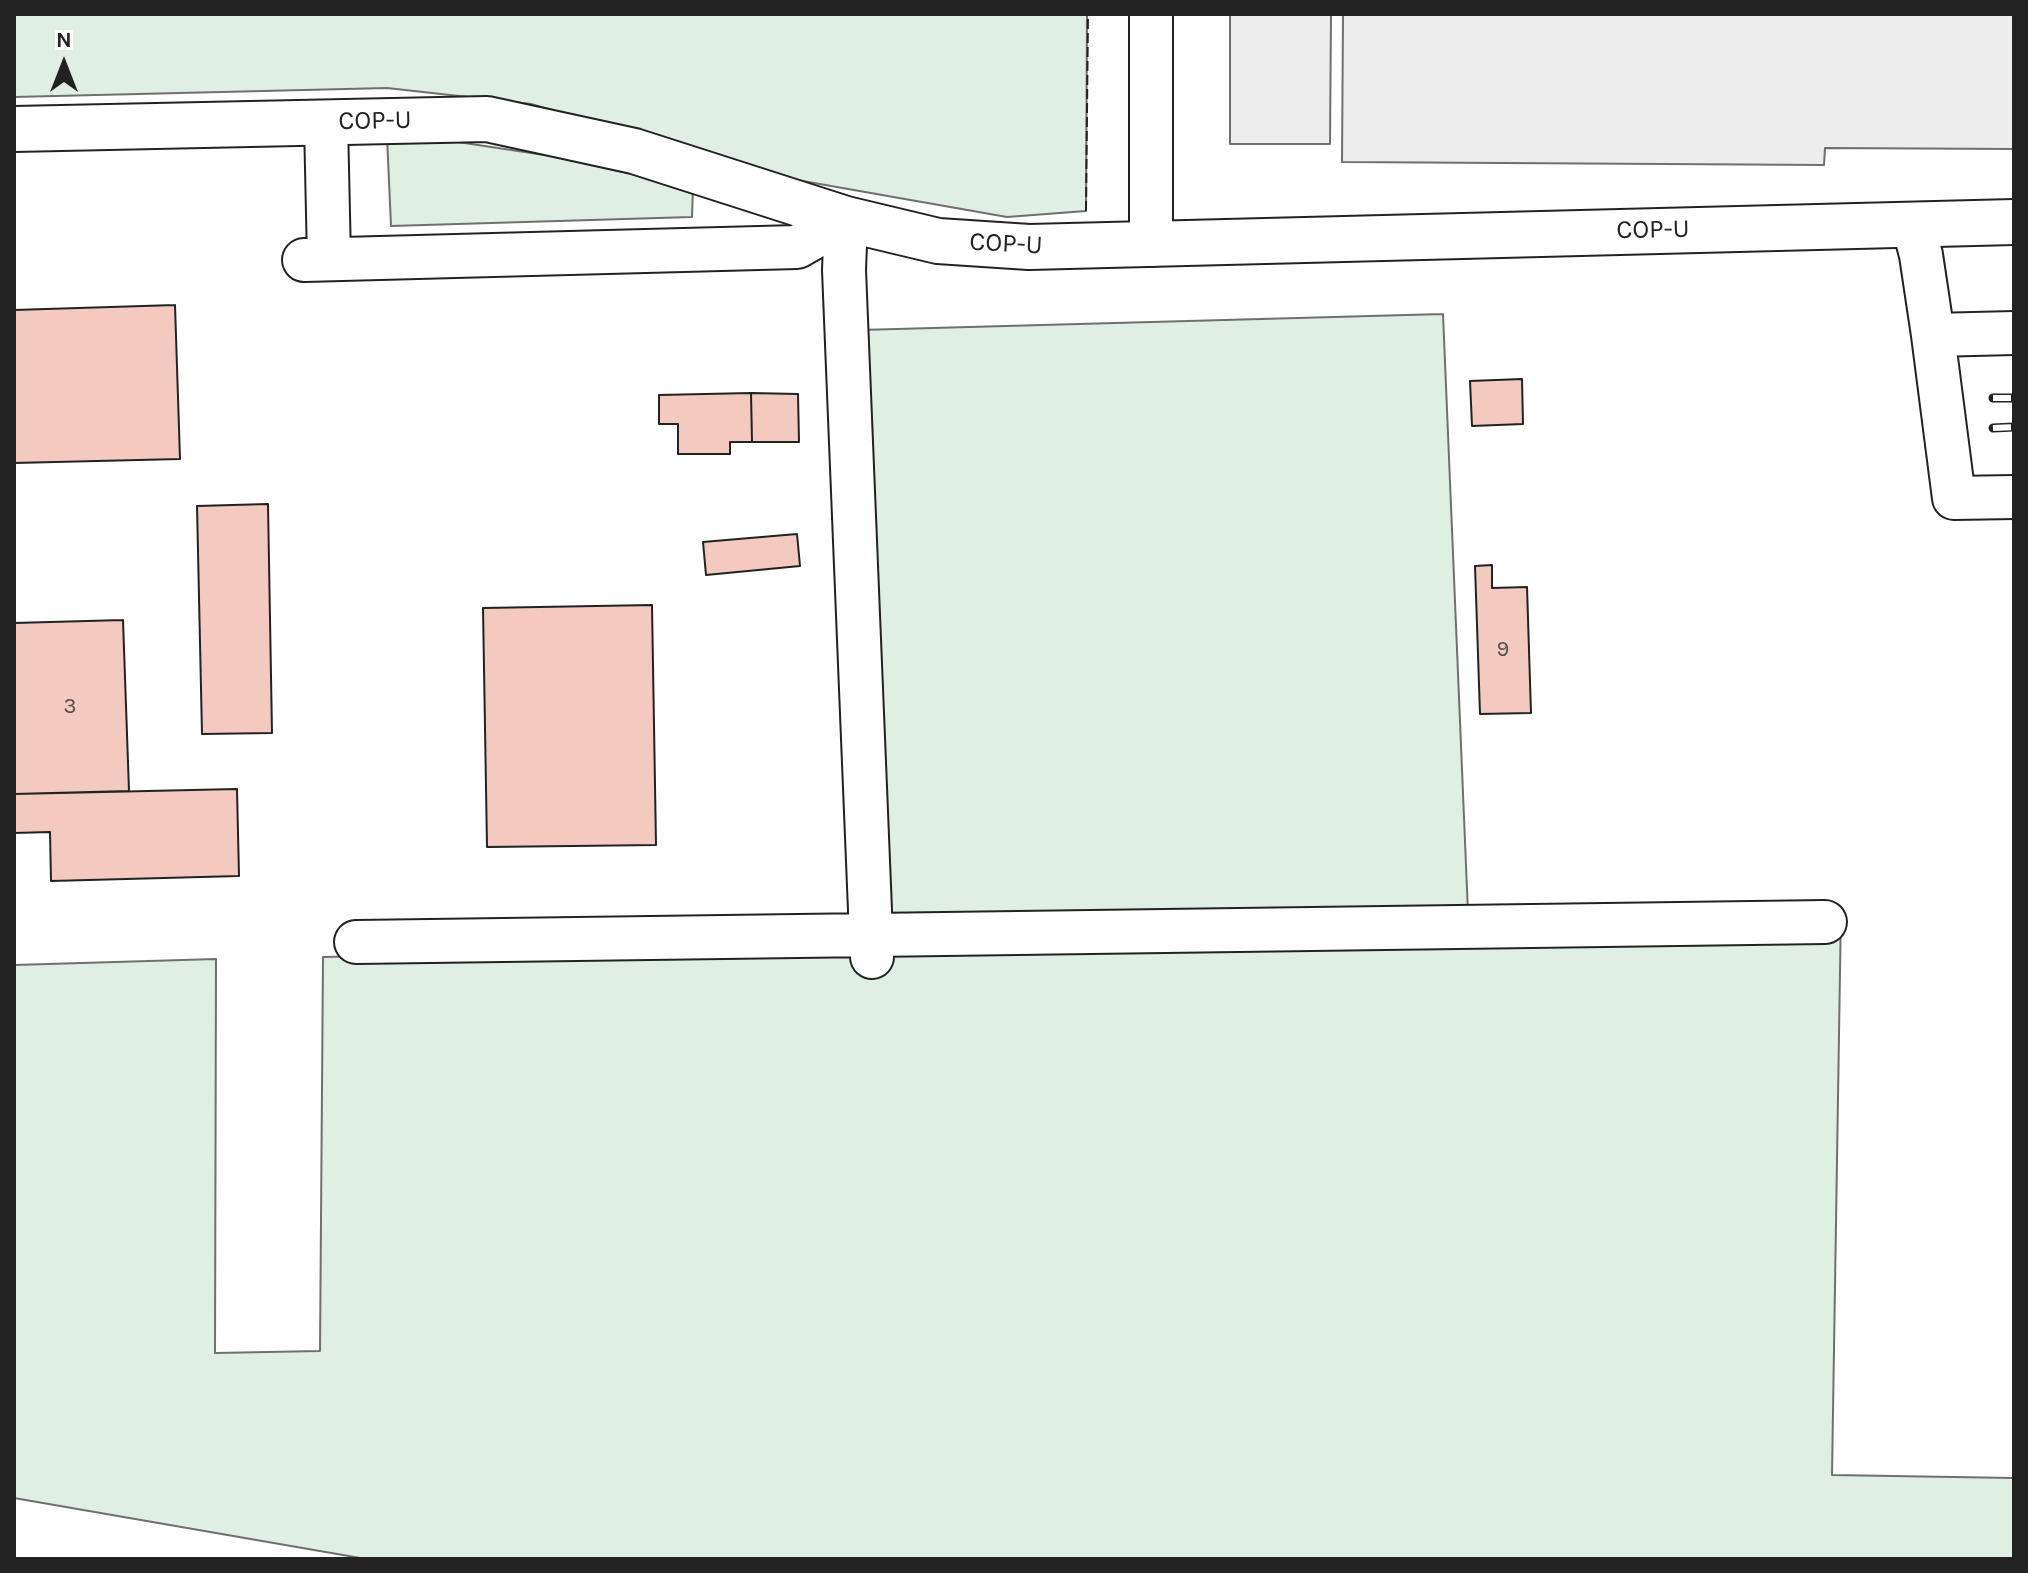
<!DOCTYPE html>
<style>
body{margin:0}
#map{position:relative;width:2028px;height:1573px;overflow:hidden;background:#fff;font-family:Karla,sans-serif}
canvas{display:block}
.frame{position:absolute;inset:0;border:16px solid #222;pointer-events:none}
.north{position:absolute;left:24px;top:24px;width:80px;height:80px;-webkit-text-stroke:6px #fff;paint-order:stroke;rotate:0deg;font-size:22px;font-weight:700;line-height:32px;text-align:center;color:#222}
.north::after{content:'';display:block;margin:auto;width:28px;height:36px;background:#222;clip-path:polygon(50% 0,100% 100%,50% 72%,0 100%)}
</style>
<div id="map">
<canvas width="2028" height="1573"></canvas>
<div class="frame"></div>
<div class="north">N</div>
</div>
<script>
const g = document.querySelector('canvas').getContext('2d');
g.lineJoin = 'round';
function fillPath(path, color) {
  g.fillStyle = color;
  g.fill(path, 'evenodd');
}
function poly(rows) {
  const path = new Path2D();
  for (const r of rows) {
    path.moveTo(r[0], r[1]);
    for (let i = 2; i < r.length; i += 2) path.lineTo(r[i], r[i + 1]);
  }
  return path;
}
function strokePath(path, color, width, dash) {
  g.strokeStyle = color;
  g.lineWidth = width;
  g.lineCap = dash ? 'butt' : 'round';
  g.setLineDash(dash || []);
  g.stroke(path);
}
function drawText(font, color, halo, rows, align = 'center') {
  g.font = font + ' Karla,sans-serif';
  g.lineWidth = 6;
  g.setLineDash([]);
  g.textBaseline = 'middle';
  g.strokeStyle = halo;
  g.fillStyle = color;
  for (const [text, x, y, turn = 0] of rows) {
    g.save();
    g.translate(x, y);
    g.rotate((+turn || 0) * Math.PI / 180);
    g.textAlign = isNaN(turn) ? turn : align;
    if (halo) g.strokeText(text, 0, 0);
    g.fillText(text, 0, 0);
    g.restore();
  }
}
const green = poly([
 [14,14,1087,14,1086,211,1007,217,797,180,531,104,387,88,14,97,14,14],
 [387,137,458,142,558,157,693,188,692,217,391,226,387,137],
 [1443,314,1468,913,1841,909,1832,1475,2014,1478,2014,1559,366,1559,14,1498,14,965,216,959,215,1353,320,1351,323,957,884,944,860,330,1443,314]
]);
const parking = poly([
 [1230,14,1331,14,1330,144,1230,144,1230,14],
 [1343,14,2014,14,2014,149,1825,148,1824,165,1342,162,1343,14]
]);
const building = poly([
 [175,305,180,459,14,463,14,310,175,305],
 [1522,379,1523,424,1472,426,1470,381,1522,379],
 [751,393,798,394,799,442,752,442,751,393],
 [751,393,752,442,730,442,730,454,678,454,678,424,659,424,659,395,751,393],
 [268,504,272,733,202,734,197,506,268,504],
 [797,534,800,566,706,575,703,542,797,534],
 [1492,565,1492,588,1527,587,1531,713,1480,714,1475,566,1492,565],
 [652,605,656,845,487,847,483,608,652,605],
 [123,620,129,791,14,794,14,623,123,620],
 [237,789,239,876,51,881,50,832,14,833,14,794,237,789]
]);
const minor = poly([
 [1151,14,1151,245],
 [326,123,329,259],
 [1913,224,1921,255,1933,335,2014,333],
 [304,260,797,247,846,219],
 [1933,335,1954,498,2014,497],
 [356,942,871,935,844,270,846,219],
 [872,957,871,935,1825,922]
]);
const major = poly([
 [14,129,487,119,634,151,846,219,938,241,1029,247,2014,222]
]);
const rail = poly([
 [1993,398,2014,398],
 [1993,428,2014,427]
]);
const fence = poly([
 [1086,211,1088,14]
]);
const numberNames = [
 ["9",1503,650],
 ["3",70,707]
];
const streetNames = [
 ["COP-U",375,121,-1],
 ["COP-U",1653,230,-1],
 ["COP-U",1006,244,3]
];
fillPath(green, '#e0efe3');
strokePath(green, '#6f6f6f', 2);
fillPath(parking, '#ededed');
strokePath(parking, '#6f6f6f', 2);
fillPath(building, '#f3c9c0');
strokePath(building, '#222', 2);
strokePath(minor, '#222', 46);
strokePath(major, '#222', 48);
strokePath(minor, '#fff', 42);
strokePath(major, '#fff', 44);
strokePath(rail, '#222', 9);
strokePath(rail, '#fff', 6, [18]);
strokePath(fence, '#222', 2, [10, 4]);
drawText('22px', '#564c4a', null, numberNames);
drawText('26px', '#222', '#fff', streetNames);
</script>
